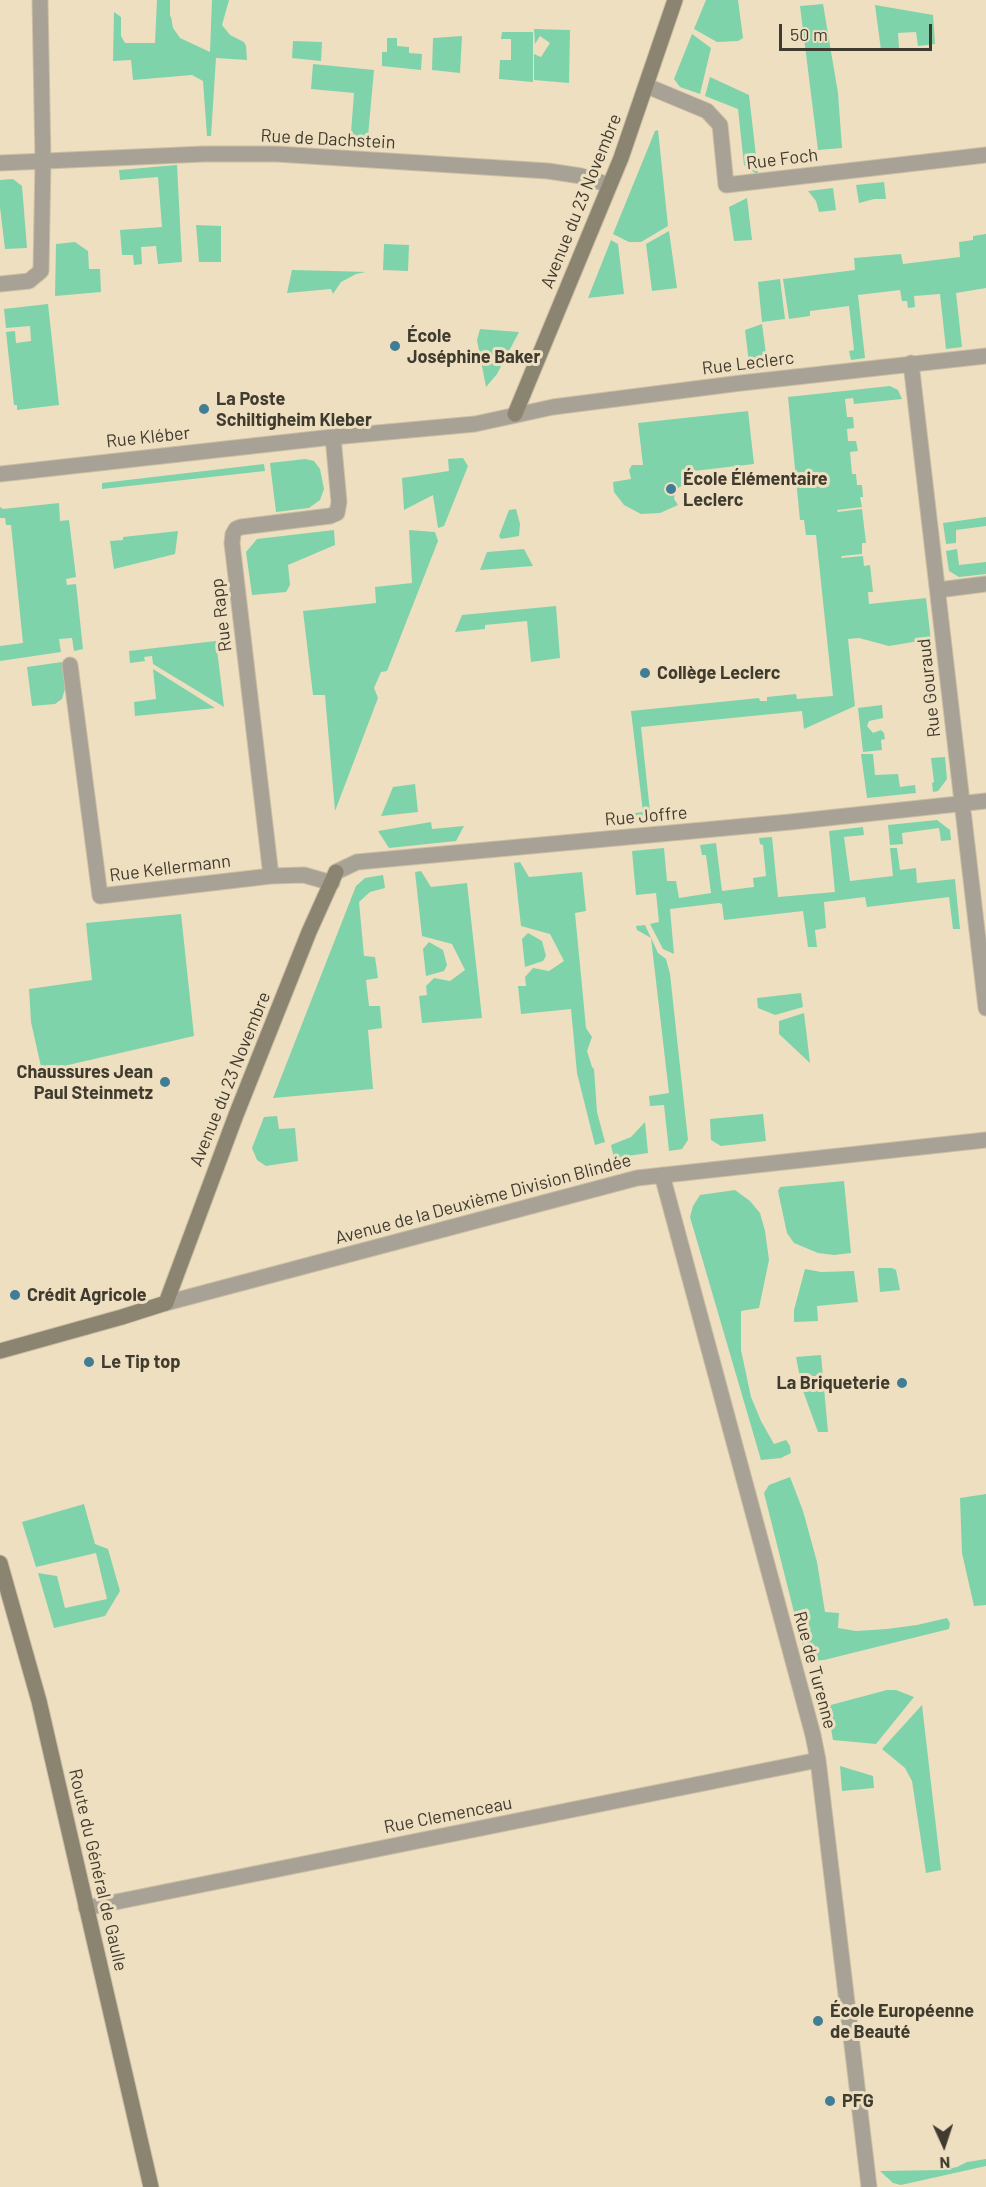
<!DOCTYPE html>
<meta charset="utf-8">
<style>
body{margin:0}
#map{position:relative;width:986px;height:2187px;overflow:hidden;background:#eedfc1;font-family:Barlow,sans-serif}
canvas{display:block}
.north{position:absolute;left:914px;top:2115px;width:60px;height:60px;-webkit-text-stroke:4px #eedfc1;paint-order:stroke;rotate:177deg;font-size:16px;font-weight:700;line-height:24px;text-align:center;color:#403b2f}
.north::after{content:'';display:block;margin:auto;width:21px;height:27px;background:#403b2f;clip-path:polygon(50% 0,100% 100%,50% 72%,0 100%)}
.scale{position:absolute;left:779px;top:24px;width:153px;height:27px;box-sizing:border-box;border:3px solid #403b2f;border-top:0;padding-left:8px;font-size:18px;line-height:21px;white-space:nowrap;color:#403b2f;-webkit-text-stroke:4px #eedfc1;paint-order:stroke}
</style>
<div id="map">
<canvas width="986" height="2187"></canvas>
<div class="north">N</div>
<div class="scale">50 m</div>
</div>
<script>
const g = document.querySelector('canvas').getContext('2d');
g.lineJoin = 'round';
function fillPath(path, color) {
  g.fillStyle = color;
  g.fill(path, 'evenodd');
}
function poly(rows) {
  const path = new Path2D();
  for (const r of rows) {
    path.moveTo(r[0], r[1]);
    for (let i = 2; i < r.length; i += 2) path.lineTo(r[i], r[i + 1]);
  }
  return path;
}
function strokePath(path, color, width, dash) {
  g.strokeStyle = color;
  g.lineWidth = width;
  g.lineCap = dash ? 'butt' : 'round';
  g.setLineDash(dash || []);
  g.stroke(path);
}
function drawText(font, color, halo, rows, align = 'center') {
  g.font = font + ' Barlow,sans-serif';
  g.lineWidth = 6;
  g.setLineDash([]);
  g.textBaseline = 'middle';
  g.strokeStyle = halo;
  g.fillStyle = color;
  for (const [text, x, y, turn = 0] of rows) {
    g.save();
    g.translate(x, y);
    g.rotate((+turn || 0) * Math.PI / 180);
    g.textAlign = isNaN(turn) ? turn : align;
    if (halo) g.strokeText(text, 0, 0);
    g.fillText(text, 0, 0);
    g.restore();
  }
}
const green = poly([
 [157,0,170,0,170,16,171,17,173,28,180,38,210,52,212,0,229,0,222,25,230,35,244,42,246,46,247,60,216,58,211,136,207,136,203,81,192,75,133,80,131,60,113,61,114,12,121,17,121,36,125,43,155,43],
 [706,0,738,0,743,38,738,41,717,42,694,29],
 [823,4,838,93,842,148,818,150,800,6],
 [875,5,933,15,935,44,918,46,916,32,898,33,899,48,881,50],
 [534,29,570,30,569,83,534,80,534,54,541,57,550,43,540,36,535,44],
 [502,32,533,32,533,82,499,79,500,60,511,60,511,39,501,39],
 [692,34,711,48,700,94,680,87,674,79],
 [462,36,460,73,432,70,433,38],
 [387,38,397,38,397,46,409,47,409,53,422,54,421,70,382,66,382,52,387,52],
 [293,41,322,42,321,61,292,58],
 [313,64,374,70,367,147,350,146,354,93,311,89],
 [710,77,749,95,758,173,755,173,744,165,738,109,705,96],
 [658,130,668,226,641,242,629,242,613,234,655,131],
 [177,165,182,262,158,264,156,246,141,247,142,264,134,265,133,255,122,255,120,230,162,227,158,177,120,180,119,170],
 [13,179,22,186,27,248,5,249,0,207,0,180],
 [884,182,886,199,874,199,859,203,856,185],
 [833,188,836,210,819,212,816,201,808,191],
 [747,198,752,240,734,241,729,207],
 [196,225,221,226,221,262,199,262],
 [669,231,677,288,652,291,646,244],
 [986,234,986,288,956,293,962,347,946,349,940,294,914,296,915,307,908,308,907,301,902,301,900,290,858,295,865,358,851,360,849,351,854,350,849,306,810,311,810,316,789,319,783,279,855,270,854,258,901,254,903,264,960,257,959,242,973,240,973,236],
 [611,240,618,244,624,294,588,298],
 [75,242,88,251,89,269,100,269,101,292,55,296,56,244],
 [384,244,409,245,408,271,383,270],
 [292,270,334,271,366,272,356,274,341,282,333,294,331,289,287,293],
 [780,279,785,319,762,322,758,282],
 [48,304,59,405,17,410,17,405,14,405,6,332,15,331,16,343,31,341,30,326,6,328,4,309],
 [762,324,768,369,750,371,745,330],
 [480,329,519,332,497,374,486,387,477,340],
 [890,386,898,390,902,399,854,404,853,398,845,399,847,417,853,417,854,428,847,429,848,441,856,441,858,451,850,452,852,474,856,474,857,485,862,485,863,497,860,497,862,507,837,510,838,512,862,509,866,543,862,543,862,554,842,556,841,558,863,556,864,566,870,565,873,592,868,592,869,604,926,598,934,667,923,668,919,641,889,646,859,638,848,639,855,706,804,729,802,711,641,727,651,821,612,825,610,816,643,812,631,711,759,698,760,701,767,701,767,697,796,694,797,699,833,696,816,535,806,535,804,520,800,520,788,397],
 [748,411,754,464,685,472,685,484,678,488,675,493,674,499,678,505,660,513,641,514,624,505,614,492,613,482,631,479,629,470,632,465,643,465,638,423],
 [463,458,468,466,444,526,438,528,433,495,404,510,402,478,449,471,448,459],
 [305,459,314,461,320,469,324,489,320,500,309,508,276,512,270,463],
 [264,464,265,471,102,489,102,483],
 [59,503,60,521,69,520,76,577,66,579,67,585,76,584,83,649,74,651,72,638,59,639,61,652,0,661,0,646,23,643,11,525,6,525,5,518,0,518,0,507,3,509],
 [516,509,520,524,519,536,501,539,499,536,509,510],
 [986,517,986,526,956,530,956,543,946,544,943,523],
 [334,530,335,545,288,565,290,585,286,592,252,595,246,552,257,539],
 [409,530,435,532,438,541,387,671,381,672,374,688,378,698,335,811,325,695,313,695,303,611,376,603,375,587,412,583],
 [178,531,175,554,114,569,110,541,123,540,123,537],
 [524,549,533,566,480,570,487,552],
 [957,549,959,565,986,562,986,574,959,577,949,571,946,551],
 [556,606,560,658,531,662,527,621,485,625,485,629,455,632,462,615],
 [216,641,224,707,153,664,152,656,144,657,145,661,130,663,129,651],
 [62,662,65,689,62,699,55,704,32,706,27,667],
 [153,669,215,708,135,716,134,702,156,699],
 [882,705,883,718,869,721,867,726,873,733,881,730,884,733,885,739,881,740,882,750,863,752,858,708],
 [873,754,875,775,898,774,900,787,915,785,916,793,867,798,861,754],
 [945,757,947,779,938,791,933,792,932,783,934,782,931,758],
 [415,784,418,812,381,816,393,787],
 [937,820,950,830,951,840,941,841,939,828,902,833,903,844,890,845,888,825],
 [431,822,432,829,464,826,456,841,389,848,378,831],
 [863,827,864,835,844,837,850,881,893,876,890,848,897,848,900,870,916,868,917,883,955,879,960,929,953,929,949,897,867,907,865,897,824,902,826,928,815,930,817,947,808,947,803,911,724,920,722,904,719,903,670,909,674,954,663,949,650,924,659,922,656,893,636,895,632,851,664,848,667,881,676,881,679,898,711,893,706,855,702,855,700,845,716,843,722,891,754,887,753,878,766,876,763,845,760,844,759,838,772,837,778,897,835,892,829,831],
 [520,862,529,877,582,872,586,911,575,913,586,1028,592,1037,587,1051,592,1067,594,1069,597,1112,605,1142,595,1145,577,1073,571,1009,521,1014,518,986,526,986,525,977,533,968,549,971,564,961,550,934,521,926,514,863],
 [421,871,431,887,467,883,482,1018,422,1023,419,996,427,995,426,986,434,978,450,981,465,970,452,944,422,936,415,872],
 [383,875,385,888,370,892,359,902,364,956,375,957,378,978,366,980,369,1006,380,1006,382,1028,368,1030,373,1089,273,1098,356,886,365,878],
 [181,914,194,1036,42,1071,31,1022,29,989,92,980,86,923],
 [645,925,658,953,666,959,670,974,688,1140,682,1149,669,1151,664,1105,650,1106,649,1096,669,1093,651,938,637,930,636,926],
 [528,933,542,941,546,956,543,961,525,967,522,939],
 [429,942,443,950,447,965,444,971,426,976,423,949],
 [801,993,803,1007,775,1015,758,1008,757,998],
 [804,1013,810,1063,779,1034,779,1021],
 [763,1114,766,1141,721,1146,711,1140,710,1119],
 [277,1116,279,1129,295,1128,298,1161,266,1166,257,1160,252,1148,264,1117],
 [645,1122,648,1153,614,1158,611,1145,631,1137],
 [844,1181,851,1253,834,1255,818,1253,794,1243,787,1233,778,1191,780,1187],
 [735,1190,750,1201,760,1213,765,1231,769,1260,759,1308,741,1311,741,1350,751,1397,761,1421,774,1444,786,1440,790,1446,791,1453,781,1458,761,1460,690,1217,693,1206,700,1195],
 [878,1268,892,1268,896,1270,900,1290,880,1292],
 [805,1269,821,1272,854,1271,858,1302,817,1306,818,1321,794,1322,794,1310],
 [821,1355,828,1432,818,1432,802,1388,796,1357],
 [790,1477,803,1511,817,1562,825,1612,839,1613,838,1628,856,1631,887,1629,917,1625,947,1618,950,1623,949,1629,824,1660,811,1661,804,1652,764,1493,769,1485],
 [986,1494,986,1605,974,1606,962,1553,960,1498],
 [84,1504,95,1544,108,1549,120,1591,105,1616,54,1628,38,1573,57,1576,65,1608,107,1599,96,1553,36,1567,22,1522],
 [887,1690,896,1690,914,1697,876,1744,833,1740,827,1706],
 [922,1705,941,1870,926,1873,912,1781,905,1768,882,1749],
 [840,1766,873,1776,874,1788,842,1791],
 [986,2159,986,2166,901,2185,893,2183,880,2171,942,2170,957,2167,967,2162]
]);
const street = poly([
 [647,86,707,111,720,125,726,185,986,155],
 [0,163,204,154,277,154,548,171,581,176,609,185],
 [0,284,29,281,41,271,43,161,40,0],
 [911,363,986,1008],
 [0,474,333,437,475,424,553,407,741,383,986,356],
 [938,590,986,584],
 [70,665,100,896,271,876,304,875,332,883],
 [336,872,357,862,790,822,986,801],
 [271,876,232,543,233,534,236,529,241,527,330,516,337,513,339,502,333,437],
 [662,1175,813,1735,818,1760,869,2187],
 [166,1303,637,1178,986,1140],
 [86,1908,818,1760]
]);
const secondary = poly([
 [515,414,621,158,675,0],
 [0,1351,122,1317,166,1303,236,1115,309,932,336,872],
 [0,1563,39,1701,151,2187]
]);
const markers = [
 [395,346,6,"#417d94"],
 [204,409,6,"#417d94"],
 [671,489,6,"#417d94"],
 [645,673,6,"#417d94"],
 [165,1082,6,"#417d94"],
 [15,1295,6,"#417d94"],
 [89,1362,6,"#417d94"],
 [902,1383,6,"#417d94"],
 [818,2021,6,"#417d94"],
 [830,2101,6,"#417d94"]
];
const streetNames = [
 ["Rue de Dachstein",328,139,3],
 ["Rue Foch",782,159,-7],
 ["Avenue du 23 Novembre",581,201,-68],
 ["Rue Leclerc",748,363,-7],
 ["Rue Kléber",148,437,-6],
 ["Rue Rapp",221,615,-97],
 ["Rue Gouraud",929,688,-96],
 ["Rue Joffre",646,816,-5],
 ["Rue Kellermann",170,868,-7],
 ["Avenue du 23 Novembre",230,1079,-68],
 ["Avenue de la Deuxième Division Blindée",483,1199,-15],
 ["Rue de Turenne",815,1670,75],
 ["Rue Clemenceau",448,1815,-11],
 ["Route du Général de Gaulle",98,1870,77]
];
const poiNames = [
 ["École",407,336],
 ["Joséphine Baker",407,357],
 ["La Poste",216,399],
 ["Schiltigheim Kleber",216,420],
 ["École Élémentaire",683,479],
 ["Leclerc",683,500],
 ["Collège Leclerc",657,673],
 ["Chaussures Jean",153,1072,"right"],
 ["Paul Steinmetz",153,1093,"right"],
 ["Crédit Agricole",27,1295],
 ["Le Tip top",101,1362],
 ["La Briqueterie",890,1383,"right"],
 ["École Européenne",830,2011],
 ["de Beauté",830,2032],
 ["PFG",842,2101]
];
fillPath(green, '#7ed3ab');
strokePath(street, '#cbbea4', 17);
strokePath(secondary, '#cbbea4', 17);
strokePath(street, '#a7a295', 15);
strokePath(secondary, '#8a8471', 15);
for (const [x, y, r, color] of markers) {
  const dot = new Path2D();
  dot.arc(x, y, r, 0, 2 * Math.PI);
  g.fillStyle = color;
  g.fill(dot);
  strokePath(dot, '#eedfc1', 2);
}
drawText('18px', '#403b2f', '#eedfc1', streetNames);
drawText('bold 18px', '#403b2f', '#eedfc1', poiNames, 'left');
</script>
